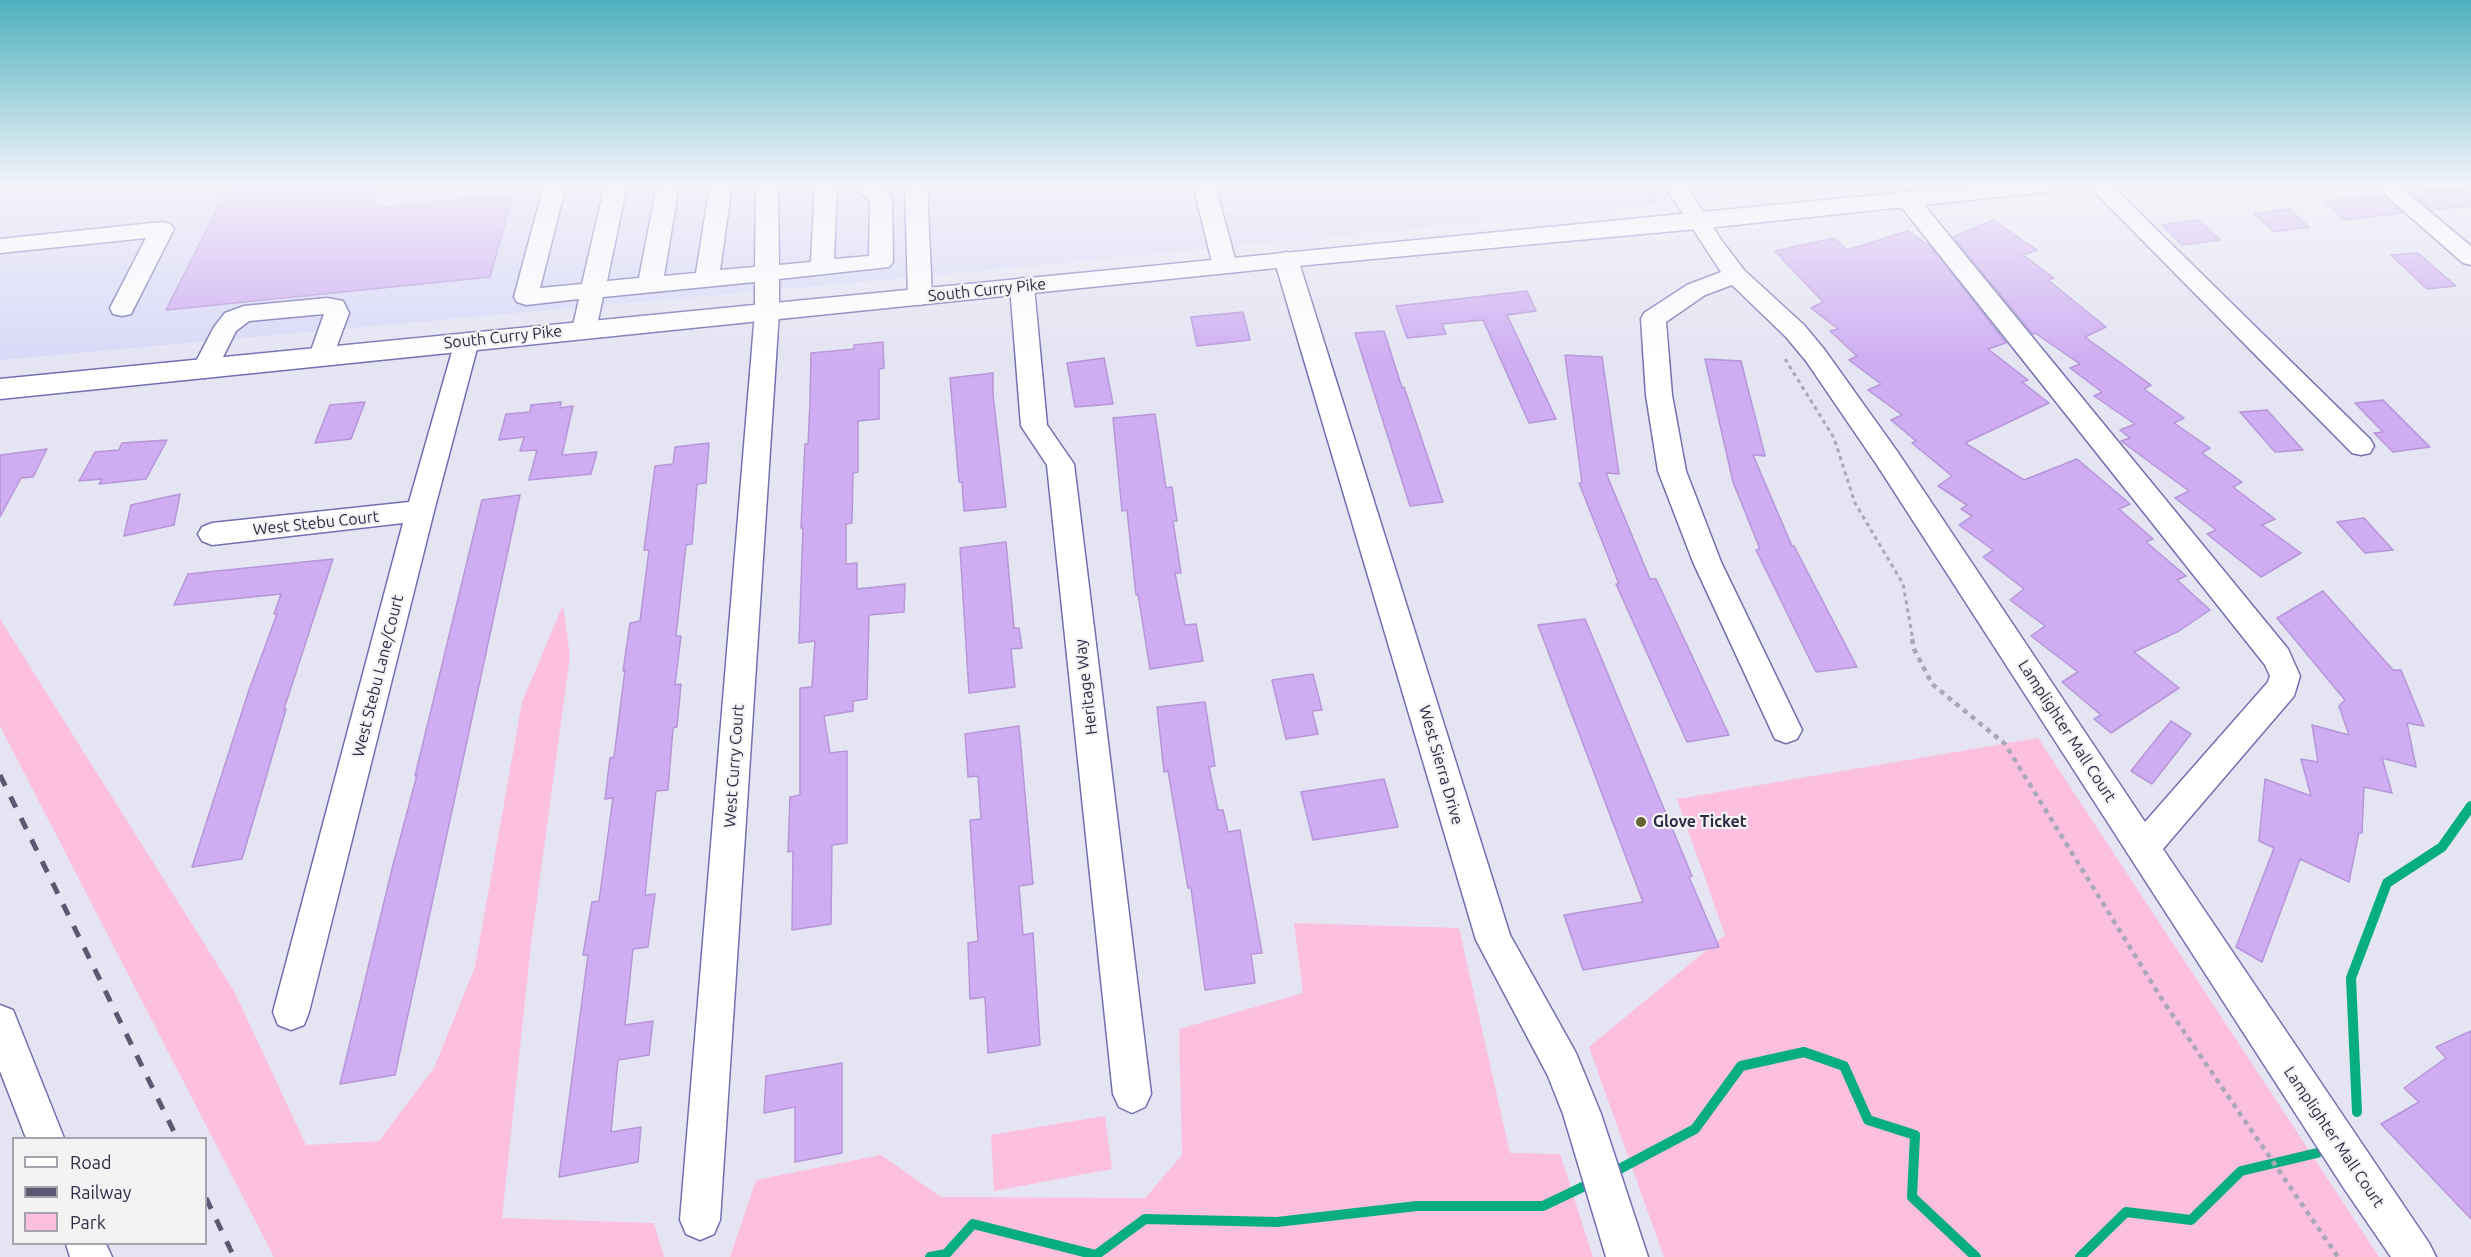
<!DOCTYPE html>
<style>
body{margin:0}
#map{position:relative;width:2471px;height:1257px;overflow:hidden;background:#e4e4f3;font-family:Ubuntu,sans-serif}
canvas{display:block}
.legend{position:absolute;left:12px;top:1137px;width:195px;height:108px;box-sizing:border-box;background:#f3f3f3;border:2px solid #a4a3ae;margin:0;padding:8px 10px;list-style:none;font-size:18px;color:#2d2b47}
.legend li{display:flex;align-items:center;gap:12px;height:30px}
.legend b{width:30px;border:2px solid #a4a3ae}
</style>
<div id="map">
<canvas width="2471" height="1257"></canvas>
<ul class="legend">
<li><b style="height:8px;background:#fff"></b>Road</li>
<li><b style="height:8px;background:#5b5972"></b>Railway</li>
<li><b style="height:16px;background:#fcbfdf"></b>Park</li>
</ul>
</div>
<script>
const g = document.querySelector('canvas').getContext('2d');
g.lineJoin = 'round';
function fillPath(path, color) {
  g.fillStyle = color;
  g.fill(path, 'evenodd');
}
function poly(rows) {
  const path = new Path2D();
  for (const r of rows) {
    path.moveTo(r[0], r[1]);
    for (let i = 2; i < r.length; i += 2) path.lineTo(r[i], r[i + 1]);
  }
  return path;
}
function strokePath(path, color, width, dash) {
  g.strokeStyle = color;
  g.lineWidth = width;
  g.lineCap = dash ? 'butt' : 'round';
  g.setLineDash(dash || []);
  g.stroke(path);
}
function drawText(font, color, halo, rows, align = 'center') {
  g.font = font + ' Ubuntu,sans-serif';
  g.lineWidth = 4.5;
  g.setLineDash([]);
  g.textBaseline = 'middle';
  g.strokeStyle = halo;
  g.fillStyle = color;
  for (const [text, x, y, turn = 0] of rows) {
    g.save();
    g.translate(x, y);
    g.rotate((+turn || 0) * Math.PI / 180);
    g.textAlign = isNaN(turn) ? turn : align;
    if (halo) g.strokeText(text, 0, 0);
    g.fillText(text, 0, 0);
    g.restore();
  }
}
const built = poly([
 [0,185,1863,185,916,277,0,360]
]);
const green = poly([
 [563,605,570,656,531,944,502,1218,654,1223,664,1257,274,1257,0,726,0,619,234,991,306,1145,379,1141,434,1068,475,967,522,702],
 [2038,738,2379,1257,1664,1257,1589,1047,1725,935,1677,799],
 [1294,923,1459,928,1510,1153,1560,1154,1593,1257,730,1257,756,1180,881,1155,941,1197,1145,1198,1182,1155,1179,1029,1303,993],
 [1105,1116,1112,1169,994,1191,991,1135]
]);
const stream = poly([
 [2357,1112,2351,978,2387,883,2442,847,2471,806],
 [1610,1174,1695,1129,1741,1066,1804,1052,1844,1066,1868,1120,1915,1135,1912,1197,1976,1257],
 [930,1257,946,1254,973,1224,1096,1255,1145,1219,1277,1222,1417,1206,1543,1206,1593,1182],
 [2080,1257,2126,1212,2191,1220,2241,1171,2317,1153]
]);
const building = poly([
 [229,185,375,185,376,208,513,195,490,277,166,310,229,185],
 [2462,187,2471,194,2471,206,2431,210,2410,192,2462,187],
 [2383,195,2403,213,2344,220,2324,202,2383,195],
 [2289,209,2309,227,2274,232,2254,214,2289,209],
 [1993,220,2037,250,2023,255,2054,278,2048,280,2106,327,2085,337,2151,385,2144,389,2184,418,2174,423,2210,448,2202,453,2242,482,2233,487,2275,519,2262,525,2301,553,2261,577,2207,534,2216,530,2175,498,2189,491,2121,441,2130,438,2120,430,2135,424,2094,396,2102,392,2070,368,2080,364,2035,333,2033,334,1953,237,1993,220],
 [2199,220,2220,240,2182,245,2162,225,2199,220],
 [1908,231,1931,247,2006,343,1988,349,2028,380,2022,382,2049,403,1965,443,2024,480,2077,459,2130,504,2119,509,2153,539,2146,542,2186,576,2177,580,2210,610,2179,631,2134,652,2179,688,2111,733,2094,719,2101,715,2062,682,2078,672,2031,636,2045,626,2010,600,2024,589,1983,557,1993,550,1959,525,1972,516,1961,509,1967,505,1938,486,1952,476,1912,443,1916,441,1891,420,1902,415,1868,390,1881,384,1849,360,1857,356,1830,331,1838,329,1811,308,1823,302,1775,251,1834,238,1847,250,1908,231],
 [2418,253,2456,286,2427,289,2391,255,2418,253],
 [1527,291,1536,311,1507,315,1556,419,1529,423,1483,320,1442,324,1446,334,1407,338,1396,306,1527,291],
 [1243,312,1250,340,1197,346,1191,317,1243,312],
 [1384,331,1402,388,1404,387,1443,502,1410,506,1355,333,1384,331],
 [883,342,884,368,879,369,879,419,858,421,858,472,853,473,852,523,846,524,846,564,857,563,857,589,905,584,904,612,869,615,867,699,853,701,853,711,824,716,830,753,847,751,847,843,832,845,831,924,792,930,793,851,788,852,790,797,800,795,800,688,812,687,815,641,799,643,803,528,801,528,805,444,808,444,810,402,811,353,854,349,854,345,883,342],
 [1565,355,1602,357,1619,474,1606,473,1650,579,1656,579,1729,735,1687,742,1616,584,1619,584,1579,483,1582,483,1565,355],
 [1104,358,1113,404,1075,407,1067,363,1104,358],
 [1705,359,1741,361,1765,456,1753,455,1792,546,1794,546,1857,667,1816,672,1756,550,1760,549,1733,482,1705,359],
 [993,373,993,395,1006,507,964,511,962,482,959,482,950,378,993,373],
 [2383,400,2430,447,2393,452,2374,433,2383,432,2355,403,2383,400],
 [365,402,351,439,315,443,330,405,365,402],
 [561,402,560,408,573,406,562,455,597,452,591,474,529,480,537,450,520,451,524,437,499,440,506,414,530,412,531,405,561,402],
 [2267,410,2303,450,2275,452,2240,412,2267,410],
 [1155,414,1166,488,1172,487,1177,521,1173,521,1181,573,1175,573,1185,625,1196,624,1203,661,1150,669,1138,594,1136,595,1127,510,1122,511,1113,418,1155,414],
 [167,440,146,479,99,484,102,479,79,481,95,452,119,450,122,443,167,440],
 [709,443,706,483,697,484,692,544,686,545,676,636,681,636,675,685,681,684,677,727,673,728,668,790,656,791,645,895,655,894,648,947,633,949,625,1025,653,1021,649,1055,618,1060,611,1132,641,1127,638,1162,559,1177,588,955,583,955,592,902,599,901,613,798,605,799,610,758,614,757,625,670,623,671,630,623,640,621,649,550,644,550,655,466,673,464,675,447,709,443],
 [47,449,33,477,21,478,0,517,0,455,47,449],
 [180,494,174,525,124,536,131,505,180,494],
 [520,495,395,1075,340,1084,392,869,417,775,415,776,482,500,520,495],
 [2364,518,2393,550,2365,553,2337,522,2364,518],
 [1006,542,1014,628,1019,628,1022,648,1011,649,1015,687,969,693,960,548,1006,542],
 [333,559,284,709,286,709,242,859,192,867,249,690,277,614,274,614,281,594,174,605,188,574,333,559],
 [2323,591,2393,670,2401,670,2424,726,2407,723,2416,767,2382,758,2392,793,2364,787,2362,833,2359,832,2349,882,2300,859,2262,962,2236,947,2274,848,2259,841,2265,779,2311,796,2301,759,2318,762,2312,725,2349,735,2339,706,2345,700,2277,618,2323,591],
 [1585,619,1692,876,1689,877,1719,947,1583,970,1564,915,1643,902,1538,625,1585,619],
 [1313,674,1322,710,1312,711,1318,734,1286,739,1272,680,1313,674],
 [1205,702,1215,766,1209,767,1218,810,1223,810,1228,832,1240,830,1262,953,1251,954,1255,983,1205,990,1191,888,1188,888,1168,771,1164,772,1157,707,1205,702],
 [2171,721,2191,734,2152,784,2131,771,2171,721],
 [1019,726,1033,884,1019,886,1023,935,1033,933,1040,1045,988,1053,985,997,970,999,968,943,978,941,970,820,981,819,978,776,968,777,965,734,1019,726],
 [1384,779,1398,827,1313,840,1301,792,1384,779],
 [2471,1031,2471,1219,2381,1124,2419,1102,2404,1088,2446,1058,2436,1047,2471,1031],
 [842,1063,842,1153,795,1162,795,1107,764,1113,766,1076,842,1063]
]);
const pathFar1 = poly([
 [1646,185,1657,205],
 [1785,359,1834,438,1855,503,1903,584,1913,640]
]);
const path = poly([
 [1912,639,1914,649,1932,684,2005,744,2163,1001,2338,1257]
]);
const minor = poly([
 [544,185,566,185,540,288,582,284,605,185,627,185,607,281,639,278,657,185,679,185,664,276,696,273,710,185,732,185,720,270,755,267,756,185,778,185,779,265,811,262,815,185,837,185,834,259,869,256,870,200,855,190,852,185,878,185,892,197,893,262,889,267,779,279,779,312,720,1220,714,1234,700,1240,686,1234,680,1220,755,312,755,282,603,297,596,330,593,336,584,338,575,336,572,330,579,299,526,305,517,302,514,297,544,185],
 [905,185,927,185,932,297,929,302,920,305,911,302,908,297,905,185],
 [1193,185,1215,185,1237,266,1233,271,1225,273,1217,271,1213,266,1193,185],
 [1664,185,1686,185,1722,241,1744,270,1804,325,1824,349,1897,451,2145,822,2268,682,2270,676,2265,665,1899,204,1896,199,1899,194,1907,192,1915,194,2288,649,2300,676,2294,696,2163,849,2429,1243,2436,1257,2391,1257,2343,1187,1877,465,1806,361,1786,337,1732,285,1705,295,1666,322,1672,395,1686,471,1721,562,1802,730,1797,739,1786,743,1775,739,1693,562,1658,471,1646,395,1641,319,1644,313,1687,285,1721,272,1664,185],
 [2088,185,2111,185,2370,439,2374,446,2370,453,2361,455,2352,453,2088,185],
 [2374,185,2398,185,2471,246,2471,265,2463,263,2374,185],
 [162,222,170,224,174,229,134,308,131,314,122,316,113,314,110,308,146,238,0,253,0,239,162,222],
 [1286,252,1294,254,1298,259,1510,935,1576,1053,1601,1114,1648,1257,1606,1257,1563,1114,1548,1076,1476,940,1274,259,1278,254,1286,252],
 [1022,278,1030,281,1034,286,1047,425,1074,464,1151,1094,1145,1107,1132,1113,1119,1107,1113,1094,1047,465,1021,426,1010,286,1014,281,1022,278],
 [327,298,343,301,349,313,331,362,322,364,313,362,309,356,324,314,249,321,236,331,214,375,205,378,196,375,192,369,214,327,225,313,244,306,327,298],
 [467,333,476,335,479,341,434,511,309,1012,304,1025,291,1030,278,1025,273,1012,403,523,212,545,202,541,198,534,202,527,212,523,409,502,455,341,458,335,467,333],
 [0,1005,13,1010,64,1138,26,1138,0,1071,0,1005],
 [66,1244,106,1244,112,1257,70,1257,66,1244]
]);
const major = poly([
 [1977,185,2058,185,2055,190,2046,192,1697,229,1286,267,0,399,0,379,1977,185]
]);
const rail = poly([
 [0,775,177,1138],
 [206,1198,234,1257]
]);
const markers = [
 [1641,822,6,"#666330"]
];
const streetNames = [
 ["South Curry Pike",987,290,-6],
 ["South Curry Pike",503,337,-6],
 ["West Stebu Court",316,523,-6],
 ["West Stebu Lane/Court",378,676,-76],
 ["Heritage Way",1086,687,-97],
 ["Lamplighter Mall Court",2067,731,57],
 ["West Sierra Drive",1441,765,74],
 ["West Curry Court",734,766,-86],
 ["Lamplighter Mall Court",2334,1137,56]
];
const poiNames = [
 ["Glove Ticket",1653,822]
];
fillPath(built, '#d8d8f8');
fillPath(green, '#fcbfdf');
strokePath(stream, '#08ad80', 10);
fillPath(building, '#ceadf2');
strokePath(building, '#b696d9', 1.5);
strokePath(minor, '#736fb1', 3);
strokePath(major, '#736fb1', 3);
strokePath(pathFar1, '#a9a8bb', 3, [4, 4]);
strokePath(path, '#a9a8bb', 4.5, [5, 5]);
fillPath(minor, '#fff');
fillPath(major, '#fff');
strokePath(rail, '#5b5972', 5, [12, 12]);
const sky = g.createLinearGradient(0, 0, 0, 361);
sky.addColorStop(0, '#4eb1be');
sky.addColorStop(0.51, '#f3f3fa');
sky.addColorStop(1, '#f3f3fa00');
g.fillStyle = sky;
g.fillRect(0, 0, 2471, 361);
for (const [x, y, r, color] of markers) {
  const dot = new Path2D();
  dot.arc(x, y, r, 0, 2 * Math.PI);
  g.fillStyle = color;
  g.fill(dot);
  strokePath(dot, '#f3f3f3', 2);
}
drawText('16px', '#2d2b47', '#f3f3f3', streetNames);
drawText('bold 16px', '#2d2b47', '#f3f3f3', poiNames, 'left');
</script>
